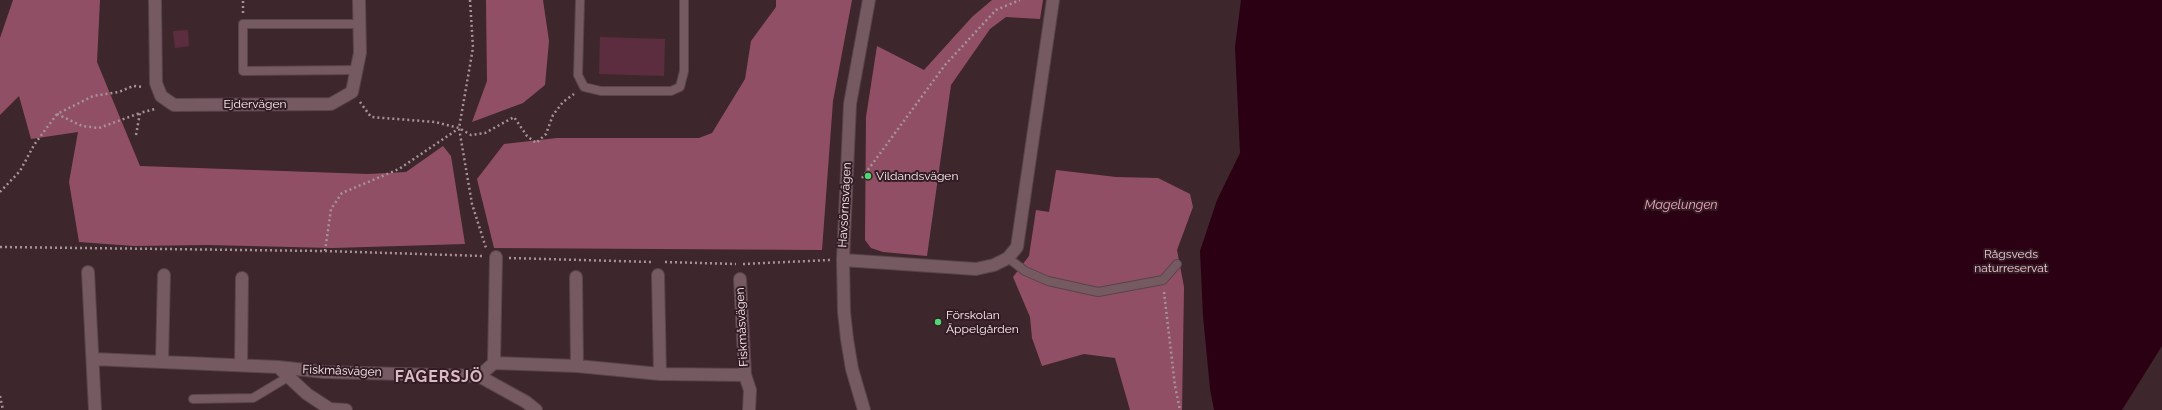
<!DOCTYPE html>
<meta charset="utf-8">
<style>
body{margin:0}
canvas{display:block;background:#3e262d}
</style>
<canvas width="2162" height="410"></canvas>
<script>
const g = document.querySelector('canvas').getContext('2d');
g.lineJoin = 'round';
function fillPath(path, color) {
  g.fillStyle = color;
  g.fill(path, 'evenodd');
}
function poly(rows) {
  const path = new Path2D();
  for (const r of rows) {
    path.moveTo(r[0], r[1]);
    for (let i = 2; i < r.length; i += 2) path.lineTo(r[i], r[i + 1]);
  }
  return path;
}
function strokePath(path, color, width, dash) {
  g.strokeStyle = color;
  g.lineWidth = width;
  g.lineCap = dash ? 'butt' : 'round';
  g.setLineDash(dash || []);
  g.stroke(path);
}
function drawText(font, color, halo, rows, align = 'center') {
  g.font = font + ' Raleway,sans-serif';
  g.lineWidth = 4;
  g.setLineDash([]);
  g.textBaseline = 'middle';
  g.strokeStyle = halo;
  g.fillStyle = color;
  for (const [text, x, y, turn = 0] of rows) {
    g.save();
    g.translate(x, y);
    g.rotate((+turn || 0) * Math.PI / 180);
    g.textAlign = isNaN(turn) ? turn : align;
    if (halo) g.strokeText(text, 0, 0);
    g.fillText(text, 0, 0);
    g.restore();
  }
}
const green = poly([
 [188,30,189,46,175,48,173,31],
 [600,37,665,39,664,76,599,74]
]);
const forest = poly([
 [13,0,100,0,97,62,140,166,368,174,406,172,443,146,451,156,465,244,333,248,207,245,134,246,79,242,69,182,78,132,31,139,19,96,0,115,0,38],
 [486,0,543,0,549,41,545,85,523,103,472,122,487,81],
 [776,0,852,0,833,101,822,250,494,248,477,179,504,144,557,138,699,138,712,133,745,79,751,41,776,7],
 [992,0,1043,0,1040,19,1006,17,990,29,951,85,927,256,883,252,871,248,865,240,866,117,877,46,924,70,972,17],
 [1056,170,1116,177,1158,178,1190,194,1193,207,1177,250,1184,287,1182,410,1130,410,1115,358,1084,354,1042,366,1032,338,1030,317,1013,277,1029,256,1036,210,1049,212]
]);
const water = poly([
 [1241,0,2162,0,2162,346,2122,410,1214,410,1210,389,1203,316,1200,251,1217,200,1240,153,1235,47]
]);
const path = poly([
 [470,0,473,48,459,128,472,204,486,248],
 [243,13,243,0],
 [360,102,371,117,435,122,459,128,471,135,485,133,514,117,527,136,536,143,546,134,553,115,563,102,574,94],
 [57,114,82,126,99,128,140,113],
 [136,135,140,113,155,109],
 [862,178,945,65,996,10,1020,0],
 [0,192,20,171,34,145,57,114,93,96,119,92,133,86,144,87],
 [0,247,325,251,483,256],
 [325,251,331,209,342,193,399,169,458,129],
 [509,258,652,262],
 [665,262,736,264],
 [743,264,830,260],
 [1164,292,1175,386,1180,410],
 [0,396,3,410]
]);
const service = poly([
 [580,0,578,75,584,87,601,91,671,91,680,87,684,71,684,0],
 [357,70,243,71,243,24,360,24],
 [1008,258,1025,271,1048,281,1098,292,1163,280,1177,264],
 [193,399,253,398,288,377]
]);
const minor = poly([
 [155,0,156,83,161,96,174,105,331,104,352,92,360,53,359,0],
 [843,260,976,269,994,265,1008,258,1017,247,1053,0],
 [88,272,95,410],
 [740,279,745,375,750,390,749,410],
 [93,359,278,367,324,372,479,376,526,402,536,410],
 [162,362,164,275],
 [494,363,577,366,576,277],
 [241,365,242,278],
 [577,366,660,374,658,275],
 [278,367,307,394,330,409,346,410],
 [660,374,745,375],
 [479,376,494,363,496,257],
 [864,410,852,369,847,339,844,312,843,260,850,104,869,0]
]);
const markers = [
 [868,176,4,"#51d674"],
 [938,322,4,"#51d674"]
];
const streetNames = [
 ["Ejdervägen",255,104],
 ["Havsörnsvägen",845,205,-87],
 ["Fiskmåsvägen",742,327,-93],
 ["Fiskmåsvägen",342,371,2]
];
const poiNames = [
 ["Vildandsvägen",876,176],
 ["Förskolan",946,315],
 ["Äppelgården",946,329]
];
const parkNames = [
 ["Rågsveds",2011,254],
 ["naturreservat",2011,268]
];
const waterNames = [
 ["Magelungen",1681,205]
];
const districtNames = [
 ["FAGERSJÖ",439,377]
];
fillPath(green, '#5c2d3e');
fillPath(forest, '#914f66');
fillPath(water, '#2a0012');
strokePath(service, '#58444b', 10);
strokePath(minor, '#58444b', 14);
strokePath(path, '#a59398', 2.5, [2, 3]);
strokePath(service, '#765a62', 8);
strokePath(minor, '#765a62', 12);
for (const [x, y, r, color] of markers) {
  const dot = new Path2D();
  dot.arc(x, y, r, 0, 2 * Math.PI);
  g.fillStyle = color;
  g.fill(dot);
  strokePath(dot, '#331c24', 1.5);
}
drawText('12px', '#fdf0f3', '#331c24', streetNames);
drawText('12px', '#fdf0f3', '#331c24', poiNames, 'left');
drawText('12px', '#f4cbd7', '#331c24', parkNames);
drawText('italic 13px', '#f4a5be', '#331c24', waterNames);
g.letterSpacing = '1px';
drawText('bold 16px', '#dbbbc4', '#331c24', districtNames);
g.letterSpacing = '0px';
</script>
